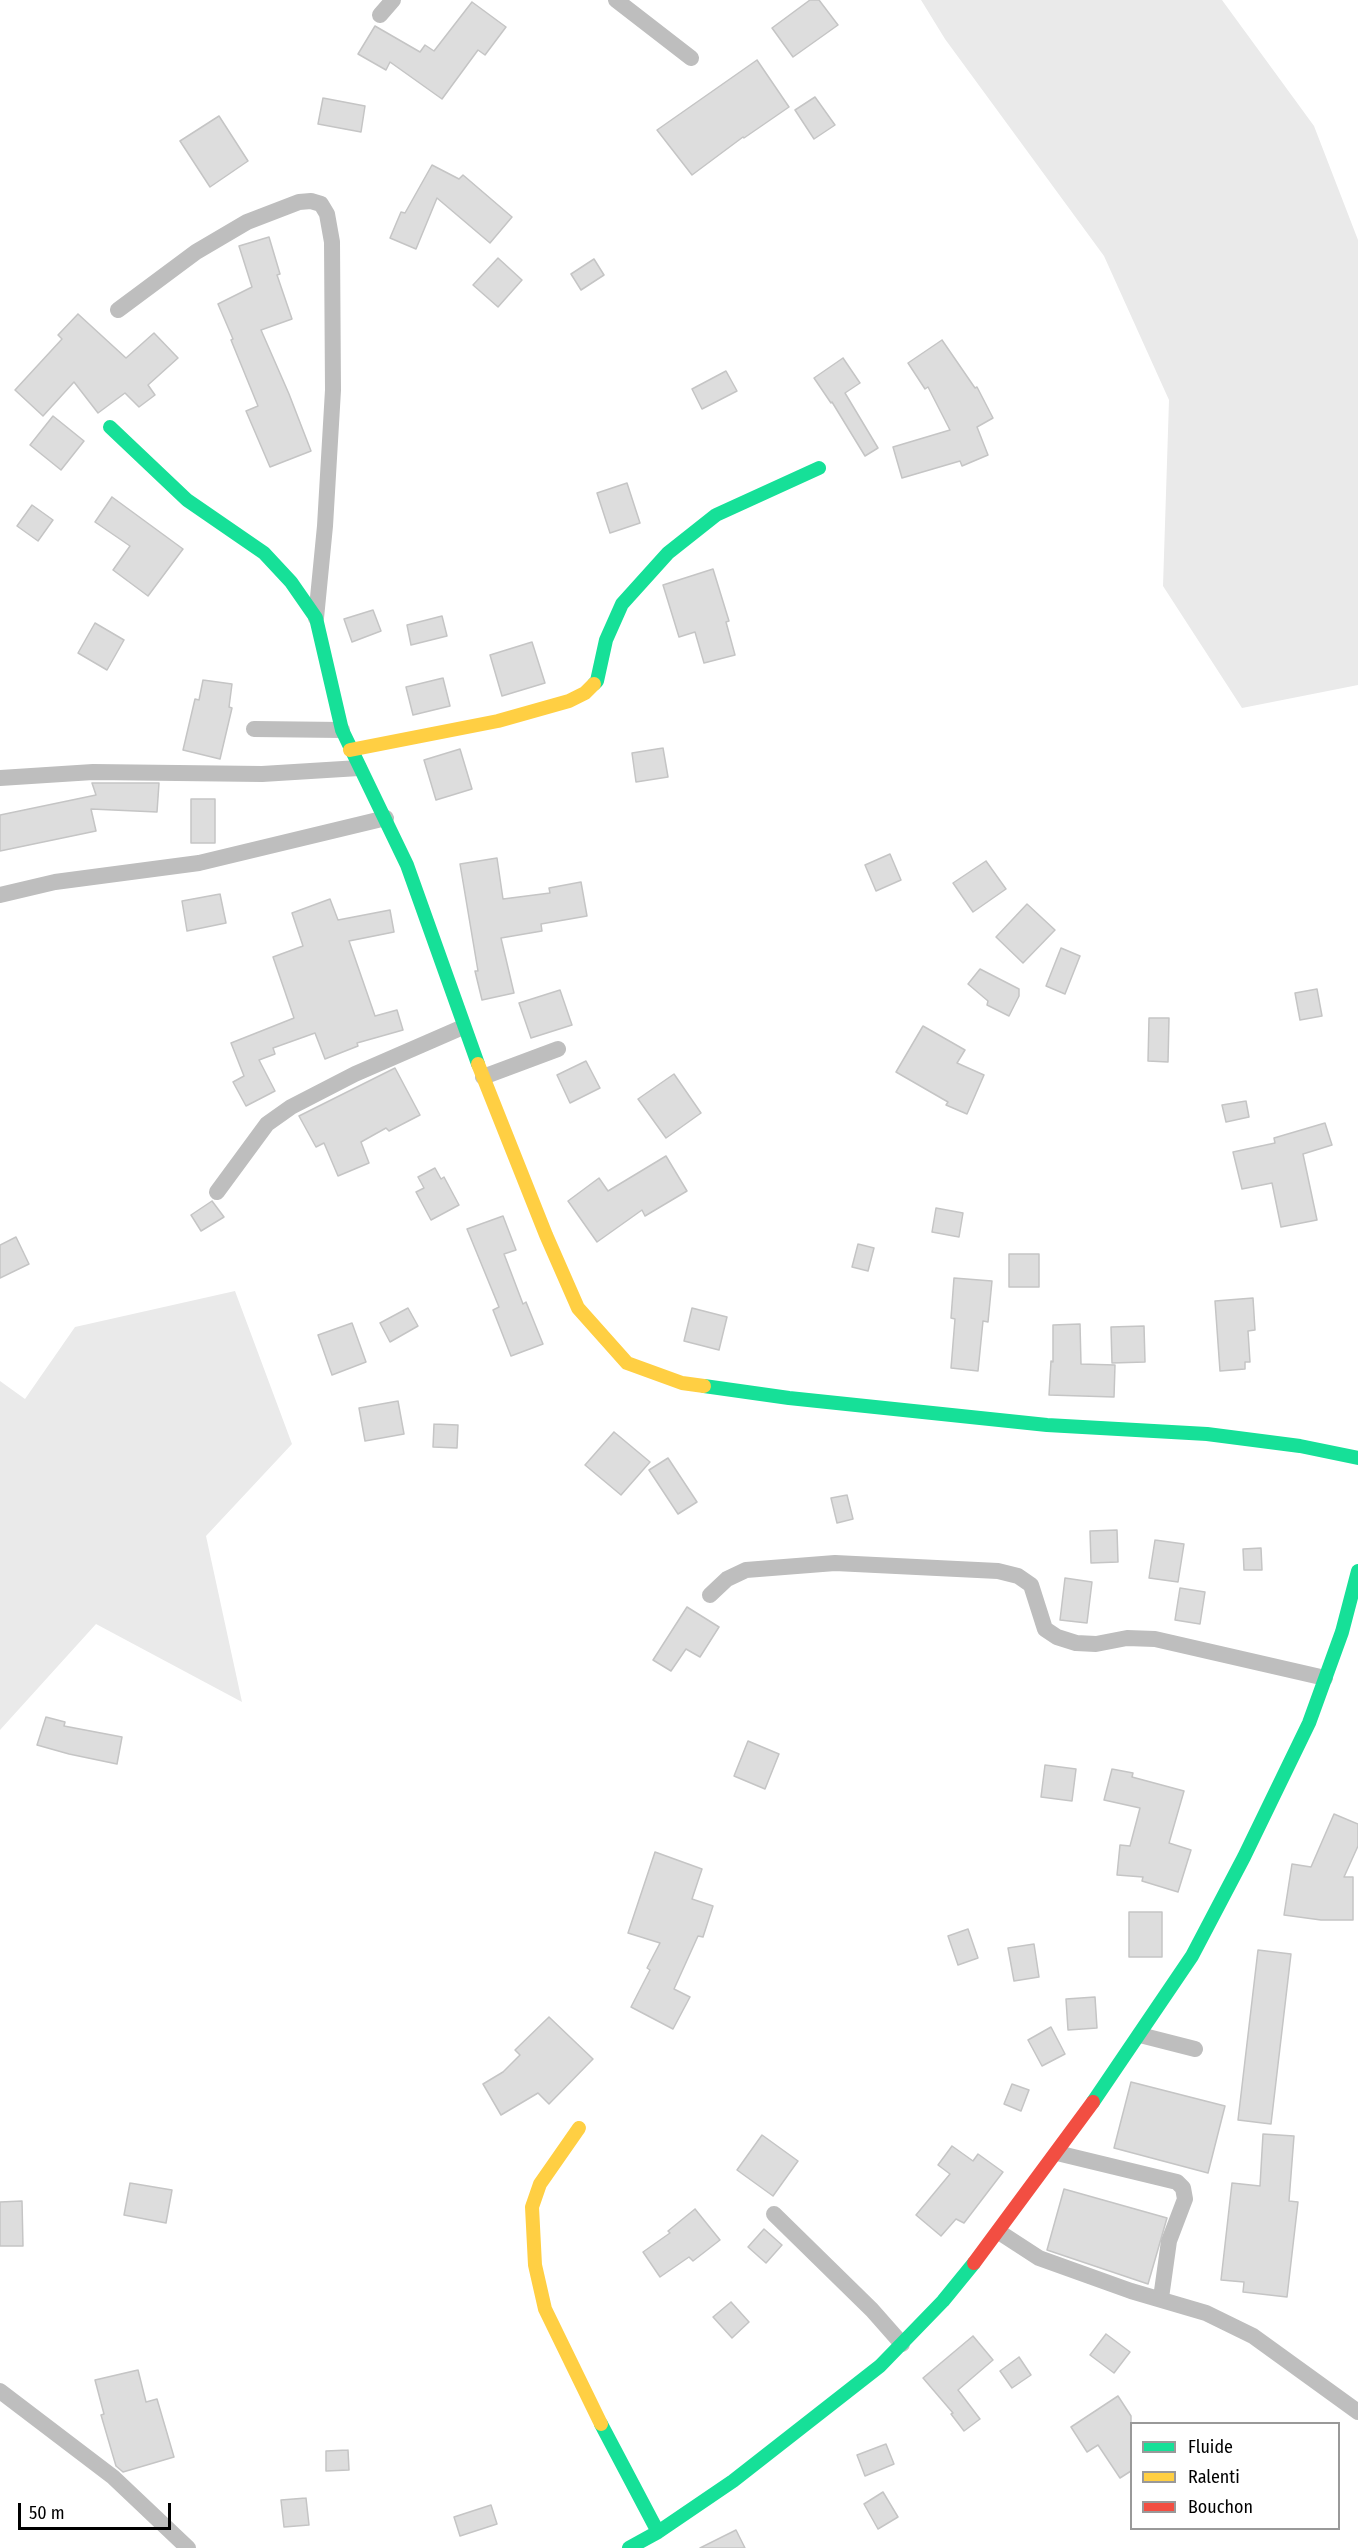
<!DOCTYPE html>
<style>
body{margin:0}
#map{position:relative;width:1358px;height:2548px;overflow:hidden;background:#fff;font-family:"Fira Sans Condensed",sans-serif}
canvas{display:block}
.legend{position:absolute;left:1130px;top:2422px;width:210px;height:108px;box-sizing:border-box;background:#fff;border:2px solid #999;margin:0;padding:8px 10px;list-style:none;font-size:18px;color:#000}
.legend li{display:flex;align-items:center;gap:12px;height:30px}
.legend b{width:30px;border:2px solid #999}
.scale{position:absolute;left:18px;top:2503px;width:153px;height:27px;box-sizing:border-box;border:3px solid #000;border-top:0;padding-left:8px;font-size:18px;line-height:21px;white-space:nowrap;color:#000;-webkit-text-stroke:4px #fff;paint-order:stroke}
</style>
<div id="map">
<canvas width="1358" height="2548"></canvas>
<ul class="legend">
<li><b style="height:8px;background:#16e098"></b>Fluide</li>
<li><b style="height:8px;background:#ffcf43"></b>Ralenti</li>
<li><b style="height:8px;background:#f24e42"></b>Bouchon</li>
</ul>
<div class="scale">50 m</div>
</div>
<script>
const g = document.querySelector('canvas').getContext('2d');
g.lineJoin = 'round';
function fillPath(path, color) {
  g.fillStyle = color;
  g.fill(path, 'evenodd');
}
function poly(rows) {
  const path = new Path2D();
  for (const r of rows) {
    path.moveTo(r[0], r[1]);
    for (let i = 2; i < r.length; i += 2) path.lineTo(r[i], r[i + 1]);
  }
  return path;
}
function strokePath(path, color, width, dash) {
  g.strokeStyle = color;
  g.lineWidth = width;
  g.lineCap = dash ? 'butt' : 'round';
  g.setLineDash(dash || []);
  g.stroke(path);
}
const green = poly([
 [921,0,1222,0,1314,126,1358,240,1358,685,1242,708,1163,586,1169,400,1104,256,945,39],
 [235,1291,292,1444,206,1536,242,1702,96,1624,0,1730,0,1381,25,1399,75,1327]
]);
const building = poly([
 [810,0,819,0,838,25,793,57,772,28,810,0],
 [472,2,506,27,485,55,478,50,442,99,390,62,386,70,358,54,375,26,420,52,425,45,434,51,472,2],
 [757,60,789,107,744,138,743,137,692,175,657,130,757,60],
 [815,97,835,125,814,139,795,110,815,97],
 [323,98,365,106,361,132,318,124,323,98],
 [219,116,248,161,210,187,180,141,219,116],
 [432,165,459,179,463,175,512,217,490,243,437,198,416,249,390,238,401,212,405,213,432,165],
 [269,237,280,274,277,275,292,319,261,330,289,394,311,451,270,467,246,411,258,406,231,340,233,339,218,304,252,287,239,246,269,237],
 [498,258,522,280,498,307,473,285,498,258],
 [594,259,604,275,581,290,571,274,594,259],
 [78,314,126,358,154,333,178,358,148,385,155,395,139,407,125,393,98,413,74,382,43,416,15,390,62,339,58,335,78,314],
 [942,340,975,388,977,387,993,418,977,427,988,455,962,466,960,461,902,478,893,447,950,430,928,387,925,389,908,363,942,340],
 [843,358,860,383,845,393,878,448,865,456,832,402,831,403,814,378,843,358],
 [726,371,737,391,702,409,692,389,726,371],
 [53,416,84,441,61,470,30,445,53,416],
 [627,483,640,523,610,533,597,493,627,483],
 [112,497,183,549,148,596,113,570,130,546,95,522,112,497],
 [32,505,53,520,38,541,17,526,32,505],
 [713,569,729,621,726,622,735,655,704,663,695,632,679,637,663,585,713,569],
 [373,610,381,631,352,642,344,619,373,610],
 [442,616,447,636,411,645,407,625,442,616],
 [95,623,124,640,107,670,78,653,95,623],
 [532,642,545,683,502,696,490,655,532,642],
 [443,678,450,706,413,715,406,687,443,678],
 [203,680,232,684,229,707,232,708,220,759,183,750,195,699,199,700,203,680],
 [663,748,668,777,636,782,632,753,663,748],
 [460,749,472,789,436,800,424,760,460,749],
 [92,783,159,783,157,812,91,809,96,831,0,851,0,815,96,795,92,783],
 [191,799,215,799,215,843,191,843,191,799],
 [890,854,901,880,876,891,865,865,890,854],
 [497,858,503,899,550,893,549,888,581,882,587,916,541,924,542,931,501,938,514,993,482,1000,475,971,478,971,460,864,497,858],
 [986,861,1006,889,973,912,953,883,986,861],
 [220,894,226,923,187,931,182,901,220,894],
 [330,899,338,920,390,910,394,932,349,941,375,1016,397,1010,403,1030,357,1043,358,1046,325,1059,315,1033,273,1048,275,1054,259,1060,275,1091,246,1106,233,1082,244,1076,231,1043,294,1018,273,957,303,946,292,913,330,899],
 [1027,904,1055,930,1023,963,996,937,1027,904],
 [1061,948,1080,956,1065,994,1046,986,1061,948],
 [980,969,1019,989,1019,996,1009,1016,987,1005,988,1001,968,984,980,969],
 [1317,989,1322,1016,1300,1020,1295,993,1317,989],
 [560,990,572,1025,531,1038,519,1003,560,990],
 [1149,1018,1169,1018,1168,1062,1148,1061,1149,1018],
 [923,1026,965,1050,957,1063,984,1075,967,1114,946,1105,948,1102,896,1072,923,1026],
 [586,1061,600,1088,570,1103,557,1075,586,1061],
 [395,1068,420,1115,389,1131,386,1128,361,1142,369,1163,338,1176,324,1143,316,1147,299,1116,395,1068],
 [674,1074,701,1113,666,1138,638,1099,674,1074],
 [1246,1101,1249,1117,1226,1122,1222,1105,1246,1101],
 [1325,1123,1332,1145,1303,1154,1317,1220,1281,1227,1272,1183,1242,1189,1233,1152,1275,1143,1274,1138,1325,1123],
 [666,1156,687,1191,645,1216,642,1210,597,1242,568,1201,599,1178,608,1191,666,1156],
 [435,1168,441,1179,444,1177,459,1205,431,1220,416,1192,424,1188,418,1177,435,1168],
 [212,1201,224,1217,201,1231,191,1215,212,1201],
 [936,1208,963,1213,959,1237,932,1232,936,1208],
 [503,1216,516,1250,504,1254,523,1304,526,1302,543,1344,511,1356,493,1310,499,1307,467,1229,503,1216],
 [16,1237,29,1264,0,1278,0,1245,16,1237],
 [858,1244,874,1248,868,1271,852,1267,858,1244],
 [1009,1254,1039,1254,1039,1287,1009,1287,1009,1254],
 [954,1278,992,1281,988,1322,983,1321,978,1371,951,1368,955,1319,951,1318,954,1278],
 [1253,1298,1255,1330,1248,1331,1250,1362,1245,1362,1245,1369,1220,1371,1215,1301,1253,1298],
 [408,1308,418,1326,390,1342,380,1323,408,1308],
 [692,1308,727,1317,719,1350,684,1341,692,1308],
 [352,1323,366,1362,332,1375,318,1335,352,1323],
 [1080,1324,1081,1364,1115,1365,1114,1397,1049,1395,1051,1361,1053,1362,1053,1325,1080,1324],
 [1144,1326,1145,1362,1112,1363,1111,1327,1144,1326],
 [398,1401,404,1434,365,1441,359,1408,398,1401],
 [434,1424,458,1425,457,1448,433,1447,434,1424],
 [614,1432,650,1462,621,1495,585,1465,614,1432],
 [668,1458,697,1502,678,1514,649,1470,668,1458],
 [847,1495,853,1519,837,1523,831,1498,847,1495],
 [1117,1530,1118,1562,1091,1563,1090,1531,1117,1530],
 [1155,1540,1184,1544,1178,1582,1149,1578,1155,1540],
 [1261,1548,1262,1570,1244,1570,1243,1549,1261,1548],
 [1065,1578,1092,1582,1087,1623,1060,1620,1065,1578],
 [1180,1588,1205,1592,1200,1624,1175,1620,1180,1588],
 [687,1607,719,1627,700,1657,686,1649,671,1671,653,1660,687,1607],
 [46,1717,65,1722,64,1726,122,1737,117,1764,69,1754,37,1745,46,1717],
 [748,1741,779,1754,765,1789,734,1776,748,1741],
 [1045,1765,1076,1769,1072,1801,1041,1797,1045,1765],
 [1112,1769,1133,1773,1132,1777,1184,1791,1169,1843,1191,1850,1178,1892,1142,1881,1143,1877,1117,1875,1120,1845,1130,1846,1140,1808,1104,1800,1112,1769],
 [1334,1814,1358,1824,1358,1846,1344,1877,1353,1877,1353,1920,1321,1920,1284,1915,1292,1864,1311,1867,1334,1814],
 [655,1852,702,1869,692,1899,713,1906,703,1937,698,1936,674,1989,690,1997,673,2029,631,2007,650,1970,647,1968,660,1943,628,1933,655,1852],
 [1129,1912,1162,1912,1162,1957,1129,1957,1129,1912],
 [968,1929,978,1958,958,1965,948,1936,968,1929],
 [1034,1944,1039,1977,1014,1981,1008,1948,1034,1944],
 [1258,1950,1291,1954,1271,2124,1238,2120,1258,1950],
 [1095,1997,1097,2028,1068,2030,1066,1999,1095,1997],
 [549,2017,593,2059,549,2104,538,2093,501,2115,483,2084,503,2072,520,2055,515,2050,549,2017],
 [1051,2027,1065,2054,1042,2066,1028,2040,1051,2027],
 [1131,2082,1225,2106,1208,2173,1114,2148,1131,2082],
 [1012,2084,1029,2090,1021,2111,1004,2104,1012,2084],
 [1263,2134,1294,2136,1289,2201,1298,2202,1287,2297,1243,2292,1244,2282,1221,2280,1232,2183,1260,2186,1263,2134],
 [762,2135,798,2161,773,2196,737,2170,762,2135],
 [952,2146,973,2161,978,2154,1003,2172,964,2223,956,2219,941,2236,916,2215,950,2174,938,2165,952,2146],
 [130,2183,172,2190,166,2223,124,2215,130,2183],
 [1064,2189,1167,2218,1148,2284,1047,2250,1064,2189],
 [22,2201,23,2246,0,2246,0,2202,22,2201],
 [695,2209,720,2240,693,2261,689,2257,660,2277,643,2252,670,2233,668,2231,695,2209],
 [764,2229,782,2245,766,2263,748,2247,764,2229],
 [731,2302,749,2322,732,2338,713,2317,731,2302],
 [1106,2334,1130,2352,1114,2373,1090,2355,1106,2334],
 [973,2336,993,2360,958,2390,980,2419,964,2431,951,2414,953,2413,923,2378,973,2336],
 [1019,2357,1031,2375,1012,2388,1000,2371,1019,2357],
 [138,2370,146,2402,157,2399,174,2457,123,2472,116,2466,101,2415,104,2414,95,2380,138,2370],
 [1118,2396,1131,2416,1131,2471,1120,2478,1098,2445,1087,2452,1071,2427,1118,2396],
 [886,2444,894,2464,865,2476,857,2455,886,2444],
 [348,2450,349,2470,326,2471,326,2451,348,2450],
 [883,2492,898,2517,878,2529,864,2504,883,2492],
 [306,2498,309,2525,284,2527,281,2500,306,2498],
 [491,2505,497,2524,460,2536,454,2517,491,2505],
 [736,2530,745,2548,700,2548,736,2530]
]);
const street = poly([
 [616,0,691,58],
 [380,15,393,0],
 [118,310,196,252,247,222,299,202,311,201,321,204,327,214,332,242,333,390,325,526,316,618],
 [254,729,342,730],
 [0,778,93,772,262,774,359,768],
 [0,895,55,882,199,863,386,818],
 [483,1077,558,1049],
 [217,1192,267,1124,291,1107,355,1074,463,1027],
 [710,1595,727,1579,746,1570,835,1563,998,1571,1018,1576,1031,1585,1045,1629,1057,1637,1076,1643,1096,1644,1127,1638,1155,1639,1325,1678],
 [1140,2035,1195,2049],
 [1057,2153,1177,2182,1183,2188,1185,2199,1169,2241,1161,2298],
 [774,2214,872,2310,902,2344],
 [999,2232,1039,2258,1131,2291,1206,2313,1253,2336,1358,2412],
 [0,2391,113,2477,188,2548]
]);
const fast = poly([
 [110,427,187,500,264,553,291,582,316,618,342,730,407,865,478,1064],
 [594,684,597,681,606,640,622,604,668,553,716,515,819,468],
 [704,1386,789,1398,1047,1425,1207,1434,1300,1446,1358,1458],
 [1093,2102,1192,1956,1244,1857,1309,1723,1342,1632,1358,1571],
 [601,2424,658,2532],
 [629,2548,658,2532,733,2481,880,2366,943,2301,974,2263]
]);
const slow = poly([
 [350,750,498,721,569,701,585,693,594,684],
 [478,1064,546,1235,578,1308,627,1363,682,1383,704,1386],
 [579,2128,540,2184,532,2207,535,2265,545,2309,601,2424]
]);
const jam = poly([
 [974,2263,1093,2102]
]);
fillPath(green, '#eaeaea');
fillPath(building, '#ddd');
strokePath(building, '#c5c5c5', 1.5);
strokePath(street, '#bebebe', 16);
strokePath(fast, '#16e098', 14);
strokePath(slow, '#ffcf43', 14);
strokePath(jam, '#f24e42', 14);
</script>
